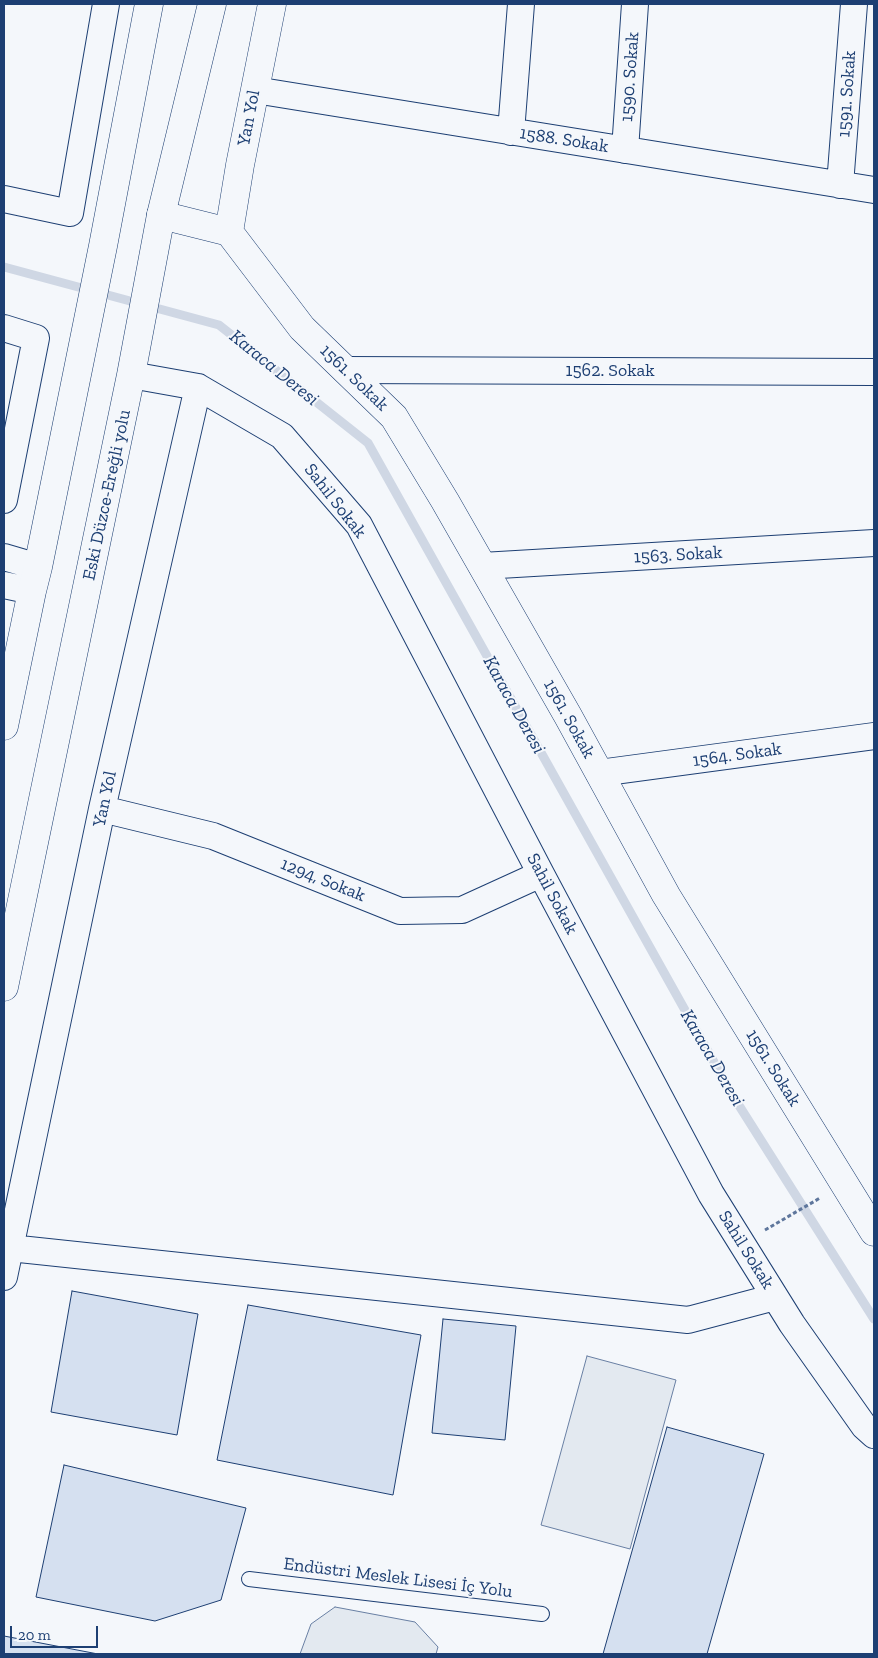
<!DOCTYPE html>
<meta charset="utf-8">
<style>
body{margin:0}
#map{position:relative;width:878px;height:1658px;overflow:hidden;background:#f4f7fb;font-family:"Zilla Slab",serif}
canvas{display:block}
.frame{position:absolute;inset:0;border:5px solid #1d3f73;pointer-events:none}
.scale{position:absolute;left:10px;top:1626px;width:88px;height:22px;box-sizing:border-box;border:2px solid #1d3f73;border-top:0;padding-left:6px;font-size:15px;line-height:18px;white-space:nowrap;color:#1d3f73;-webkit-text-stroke:4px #f4f7fb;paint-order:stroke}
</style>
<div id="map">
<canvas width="878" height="1658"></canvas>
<div class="frame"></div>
<div class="scale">20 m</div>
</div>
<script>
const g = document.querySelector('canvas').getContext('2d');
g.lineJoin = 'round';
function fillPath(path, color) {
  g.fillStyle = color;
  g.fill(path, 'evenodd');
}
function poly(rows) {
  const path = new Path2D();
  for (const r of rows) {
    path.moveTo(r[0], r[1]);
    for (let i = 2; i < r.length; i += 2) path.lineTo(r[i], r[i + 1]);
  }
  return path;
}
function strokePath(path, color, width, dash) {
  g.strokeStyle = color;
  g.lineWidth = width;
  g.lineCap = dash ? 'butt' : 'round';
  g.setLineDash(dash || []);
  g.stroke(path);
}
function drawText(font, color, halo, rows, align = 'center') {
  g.font = font + ' "Zilla Slab",serif';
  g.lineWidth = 4;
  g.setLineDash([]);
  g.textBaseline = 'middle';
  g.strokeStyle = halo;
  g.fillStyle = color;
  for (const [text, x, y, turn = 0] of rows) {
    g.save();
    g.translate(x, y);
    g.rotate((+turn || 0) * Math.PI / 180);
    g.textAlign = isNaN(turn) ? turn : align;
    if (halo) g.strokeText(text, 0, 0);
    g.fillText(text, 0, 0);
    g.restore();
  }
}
const green = poly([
 [587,1356,676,1380,630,1549,541,1525,587,1356],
 [335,1607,415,1622,438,1647,436,1654,300,1654,311,1624,335,1607]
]);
const stream = poly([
 [4,267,219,325,368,443,733,1096,874,1319]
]);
const building = poly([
 [72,1291,198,1314,177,1435,51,1412,72,1291],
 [248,1305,421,1335,393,1495,217,1460,248,1305],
 [443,1319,516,1326,505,1440,432,1433,443,1319],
 [667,1427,764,1454,707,1654,603,1654,667,1427],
 [64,1465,246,1508,221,1600,155,1621,36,1597,64,1465],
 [4,1636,98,1654,4,1654,4,1636]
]);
const path = poly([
 [765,1230,820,1198]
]);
const lane = poly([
 [249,1579,542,1614]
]);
const street = poly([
 [255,90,874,190],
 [511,132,521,4],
 [625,150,635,4],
 [840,185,854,4],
 [4,199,70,213,106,4],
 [4,328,36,338,4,500],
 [345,370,874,372],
 [198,387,282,436,359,525,541,874,711,1194,792,1324,864,1426,874,1435],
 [4,557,38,567],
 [482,566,874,543],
 [4,585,32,591],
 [599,773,874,736],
 [102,809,213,836,400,911,462,910,541,874],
 [10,1248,688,1320,775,1297],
 [4,1277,102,809,198,387,131,375]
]);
const secondary = poly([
 [161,215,229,232],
 [229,232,302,328,394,417,445,501,568,716,666,895,874,1232],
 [229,232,240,165,272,4]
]);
const primary = poly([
 [4,726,32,591,38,567,103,246,149,4],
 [4,987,131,375,161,215,212,4]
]);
const streetNames = [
 ["1590. Sokak",630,77,-86],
 ["1591. Sokak",847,94,-86],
 ["Yan Yol",249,118,-79],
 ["1588. Sokak",564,140,9],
 ["1562. Sokak",610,371],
 ["1561. Sokak",354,378,44],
 ["Eski Düzce-Ereğli yolu",107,495,-78],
 ["Sahil Sokak",335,501,52],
 ["1563. Sokak",678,555,-3],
 ["1561. Sokak",569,719,61],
 ["1564. Sokak",737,755,-8],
 ["Yan Yol",105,799,-78],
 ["1294, Sokak",323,880,22],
 ["Sahil Sokak",552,894,62],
 ["1561. Sokak",773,1068,58],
 ["Sahil Sokak",746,1250,58],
 ["Endüstri Meslek Lisesi İç Yolu",398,1578,7]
];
const waterNames = [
 ["Karaca Deresi",274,368,39],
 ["Karaca Deresi",514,705,61],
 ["Karaca Deresi",712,1058,60]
];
fillPath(green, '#e3e9f0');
strokePath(green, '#687fa3', 1);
strokePath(stream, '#cfd7e4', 9);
fillPath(building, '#d5e0f0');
strokePath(building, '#1d3f73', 1);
strokePath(lane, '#1d3f73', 16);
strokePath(street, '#1d3f73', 28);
strokePath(secondary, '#1d3f73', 29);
strokePath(primary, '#1d3f73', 29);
strokePath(path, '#5e769c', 3, [4, 2.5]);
strokePath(lane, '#f4f7fb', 14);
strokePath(street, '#f4f7fb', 26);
strokePath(secondary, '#f4f7fb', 28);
strokePath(primary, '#f4f7fb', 28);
drawText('18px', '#1d3f73', '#f4f7fb', streetNames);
drawText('italic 19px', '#1d3f73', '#f4f7fb', waterNames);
</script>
